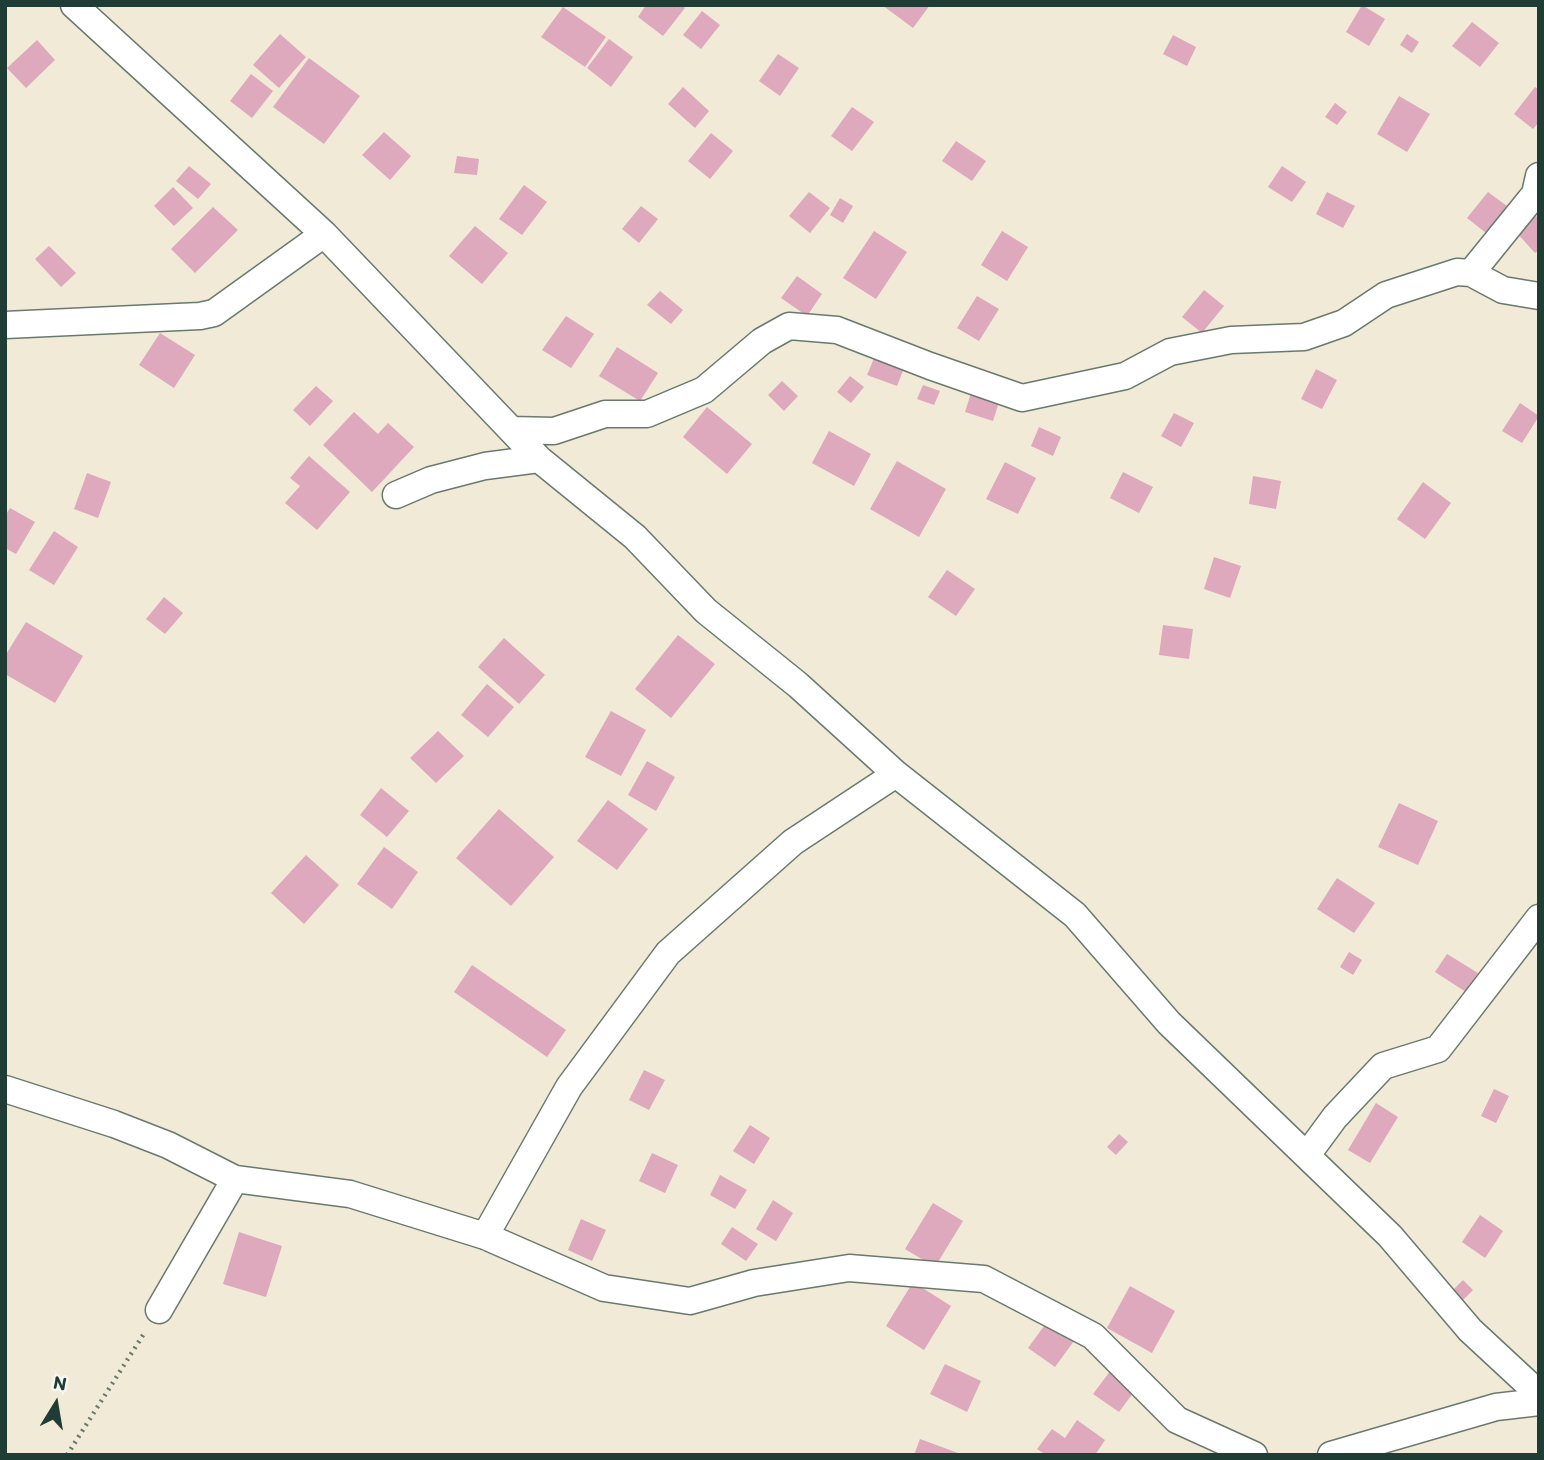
<!DOCTYPE html>
<style>
body{margin:0}
#map{position:relative;width:1544px;height:1460px;overflow:hidden;background:#f1ead7;font-family:Itim,sans-serif}
canvas{display:block}
.frame{position:absolute;inset:0;border:7px solid #1f3d34;pointer-events:none}
.north{position:absolute;left:21px;top:1369px;width:70px;height:70px;-webkit-text-stroke:5px #f6f6f2;paint-order:stroke;rotate:11deg;font-size:19px;font-weight:700;line-height:28px;text-align:center;color:#1f3d34}
.north::after{content:'';display:block;margin:auto;width:24px;height:32px;background:#1f3d34;clip-path:polygon(50% 0,100% 100%,50% 72%,0 100%)}
</style>
<div id="map">
<canvas width="1544" height="1460"></canvas>
<div class="frame"></div>
<div class="north">N</div>
</div>
<script>
const g = document.querySelector('canvas').getContext('2d');
g.lineJoin = 'round';
function fillPath(path, color) {
  g.fillStyle = color;
  g.fill(path, 'evenodd');
}
function poly(rows) {
  const path = new Path2D();
  for (const r of rows) {
    path.moveTo(r[0], r[1]);
    for (let i = 2; i < r.length; i += 2) path.lineTo(r[i], r[i + 1]);
  }
  return path;
}
function strokePath(path, color, width, dash) {
  g.strokeStyle = color;
  g.lineWidth = width;
  g.lineCap = dash ? 'butt' : 'round';
  g.setLineDash(dash || []);
  g.stroke(path);
}
const building = poly([
 [646,5,682,5,685,8,663,36,638,17],
 [882,5,930,5,913,28],
 [1362,5,1385,19,1369,46,1346,32],
 [563,7,606,37,585,67,541,37],
 [702,11,720,25,701,49,683,35],
 [1472,22,1499,43,1480,67,1452,46],
 [280,34,306,57,279,88,253,65],
 [1407,34,1419,42,1412,53,1400,45],
 [1173,35,1196,47,1187,66,1163,54],
 [609,39,633,57,611,87,587,68],
 [37,40,55,60,26,88,7,68],
 [778,54,799,68,780,96,759,81],
 [309,58,360,96,324,144,273,107],
 [251,74,273,91,252,118,230,101],
 [683,87,709,111,695,128,668,104],
 [1535,87,1539,90,1539,122,1533,129,1514,114],
 [1399,96,1430,114,1407,152,1377,134],
 [1335,103,1347,112,1337,125,1325,117],
 [852,107,874,122,852,151,831,136],
 [384,132,411,156,390,180,362,155],
 [711,133,733,151,710,179,688,161],
 [956,141,986,161,972,181,942,161],
 [457,156,479,159,477,175,454,173],
 [189,166,211,184,198,199,176,181],
 [1282,166,1306,182,1292,202,1268,187],
 [524,185,547,202,522,235,499,219],
 [173,187,193,208,174,226,154,206],
 [809,192,830,208,810,233,789,216],
 [1327,192,1355,206,1343,228,1316,214],
 [1488,192,1507,206,1486,233,1467,218],
 [840,198,853,206,843,223,830,215],
 [641,206,658,219,639,243,622,229],
 [213,207,238,230,195,273,171,249],
 [1536,216,1539,219,1539,250,1535,253,1517,233],
 [475,226,508,253,482,284,449,256],
 [874,231,907,252,876,299,843,278],
 [1002,231,1028,247,1007,281,981,265],
 [49,246,76,273,61,287,35,259],
 [797,276,822,294,807,316,781,298],
 [1204,290,1224,306,1202,333,1182,317],
 [660,291,683,310,671,324,647,305],
 [977,296,999,309,979,341,957,328],
 [566,316,594,334,571,368,542,350],
 [160,333,195,355,174,388,139,365],
 [617,347,658,373,640,401,599,376],
 [877,351,906,363,897,386,867,375],
 [1316,369,1337,380,1322,409,1301,399],
 [850,376,864,387,851,403,837,392],
 [782,381,798,396,784,411,768,395],
 [923,385,940,391,934,405,917,399],
 [316,386,333,401,310,426,293,410],
 [971,393,999,402,993,421,965,412],
 [1520,403,1539,416,1522,443,1502,431],
 [707,407,752,444,727,474,683,437],
 [354,412,378,434,388,423,414,447,372,492,323,445],
 [1174,413,1194,423,1181,447,1161,436],
 [1039,427,1061,437,1053,456,1031,446],
 [829,431,871,454,854,486,812,463],
 [309,456,350,492,317,530,285,503,300,486,290,478],
 [897,461,946,489,919,537,870,509],
 [1005,462,1036,478,1018,514,986,499],
 [1123,472,1153,487,1139,513,1110,498],
 [87,473,111,482,98,518,74,509],
 [1253,476,1281,481,1276,509,1249,504],
 [1423,482,1451,503,1425,539,1397,519],
 [10,508,35,522,16,554,5,548,5,516],
 [54,531,78,547,54,585,29,570],
 [1214,557,1241,566,1230,598,1204,589],
 [947,570,975,589,956,616,928,597],
 [164,597,183,613,165,634,146,619],
 [26,622,83,656,55,703,5,674,5,656],
 [1163,625,1193,629,1189,659,1159,655],
 [678,635,715,664,671,718,635,689],
 [504,638,545,675,519,704,478,667],
 [487,684,514,707,488,737,461,715],
 [611,711,646,730,621,776,585,757],
 [438,731,464,756,436,783,410,758],
 [647,761,675,777,656,811,628,795],
 [381,788,409,811,387,837,360,815],
 [608,800,648,829,617,870,577,841],
 [1399,803,1438,821,1418,865,1378,847],
 [499,809,554,857,511,906,456,858],
 [384,847,418,872,392,909,357,884],
 [306,855,339,885,304,924,271,893],
 [1337,878,1375,903,1354,933,1317,909],
 [1349,952,1362,960,1353,975,1340,967],
 [1447,954,1478,973,1466,992,1435,972],
 [472,965,566,1030,547,1057,454,992],
 [644,1070,665,1080,649,1110,629,1100],
 [1494,1089,1509,1096,1496,1123,1481,1116],
 [1376,1103,1398,1117,1370,1163,1348,1150],
 [750,1125,770,1138,754,1164,733,1151],
 [1119,1134,1128,1142,1116,1155,1107,1147],
 [652,1153,678,1165,665,1193,639,1181],
 [720,1175,747,1190,735,1209,710,1195],
 [773,1200,793,1213,776,1241,756,1229],
 [933,1203,963,1221,935,1267,905,1249],
 [1480,1215,1503,1231,1485,1258,1462,1242],
 [581,1219,606,1230,592,1261,568,1250],
 [732,1227,758,1244,746,1261,721,1244],
 [239,1232,282,1246,266,1297,223,1284],
 [1463,1280,1473,1290,1460,1303,1450,1293],
 [913,1282,951,1306,924,1350,886,1326],
 [1130,1286,1175,1311,1152,1353,1107,1328],
 [1047,1322,1074,1341,1055,1367,1028,1348],
 [945,1364,981,1381,967,1412,930,1394],
 [1114,1366,1139,1385,1119,1412,1093,1394],
 [1077,1420,1105,1440,1095,1455,1046,1455,1037,1449,1052,1429,1065,1438],
 [920,1439,958,1453,957,1455,914,1455]
]);
const path = poly([
 [67,1455,145,1332]
]);
const street = poly([
 [74,5,324,234,539,459,635,537,706,611,798,685,896,774,1075,915,1169,1023,1390,1236,1470,1330,1539,1394],
 [1471,273,1535,194,1539,176],
 [5,325,200,316,214,313,324,234],
 [512,430,554,431,605,414,647,414,704,390,762,341,789,326,837,330,930,366,1022,398,1125,376,1170,352,1231,340,1304,337,1344,323,1386,295,1457,272,1471,273,1503,290,1539,296],
 [396,495,431,480,485,466,539,459],
 [5,1089,114,1124,168,1145,235,1179,350,1194,485,1236,604,1288,690,1301,754,1283,849,1268,984,1279,1093,1336,1177,1420,1254,1455],
 [1307,1155,1335,1117,1383,1066,1438,1049,1539,918],
 [485,1236,569,1087,668,953,793,842,896,774],
 [159,1310,235,1179],
 [1331,1455,1496,1407,1539,1402]
]);
fillPath(building, '#dea8bd');
strokePath(street, '#687a6d', 29);
strokePath(path, '#687a6d', 4.5, [2, 5]);
strokePath(street, '#fff', 26);
</script>
